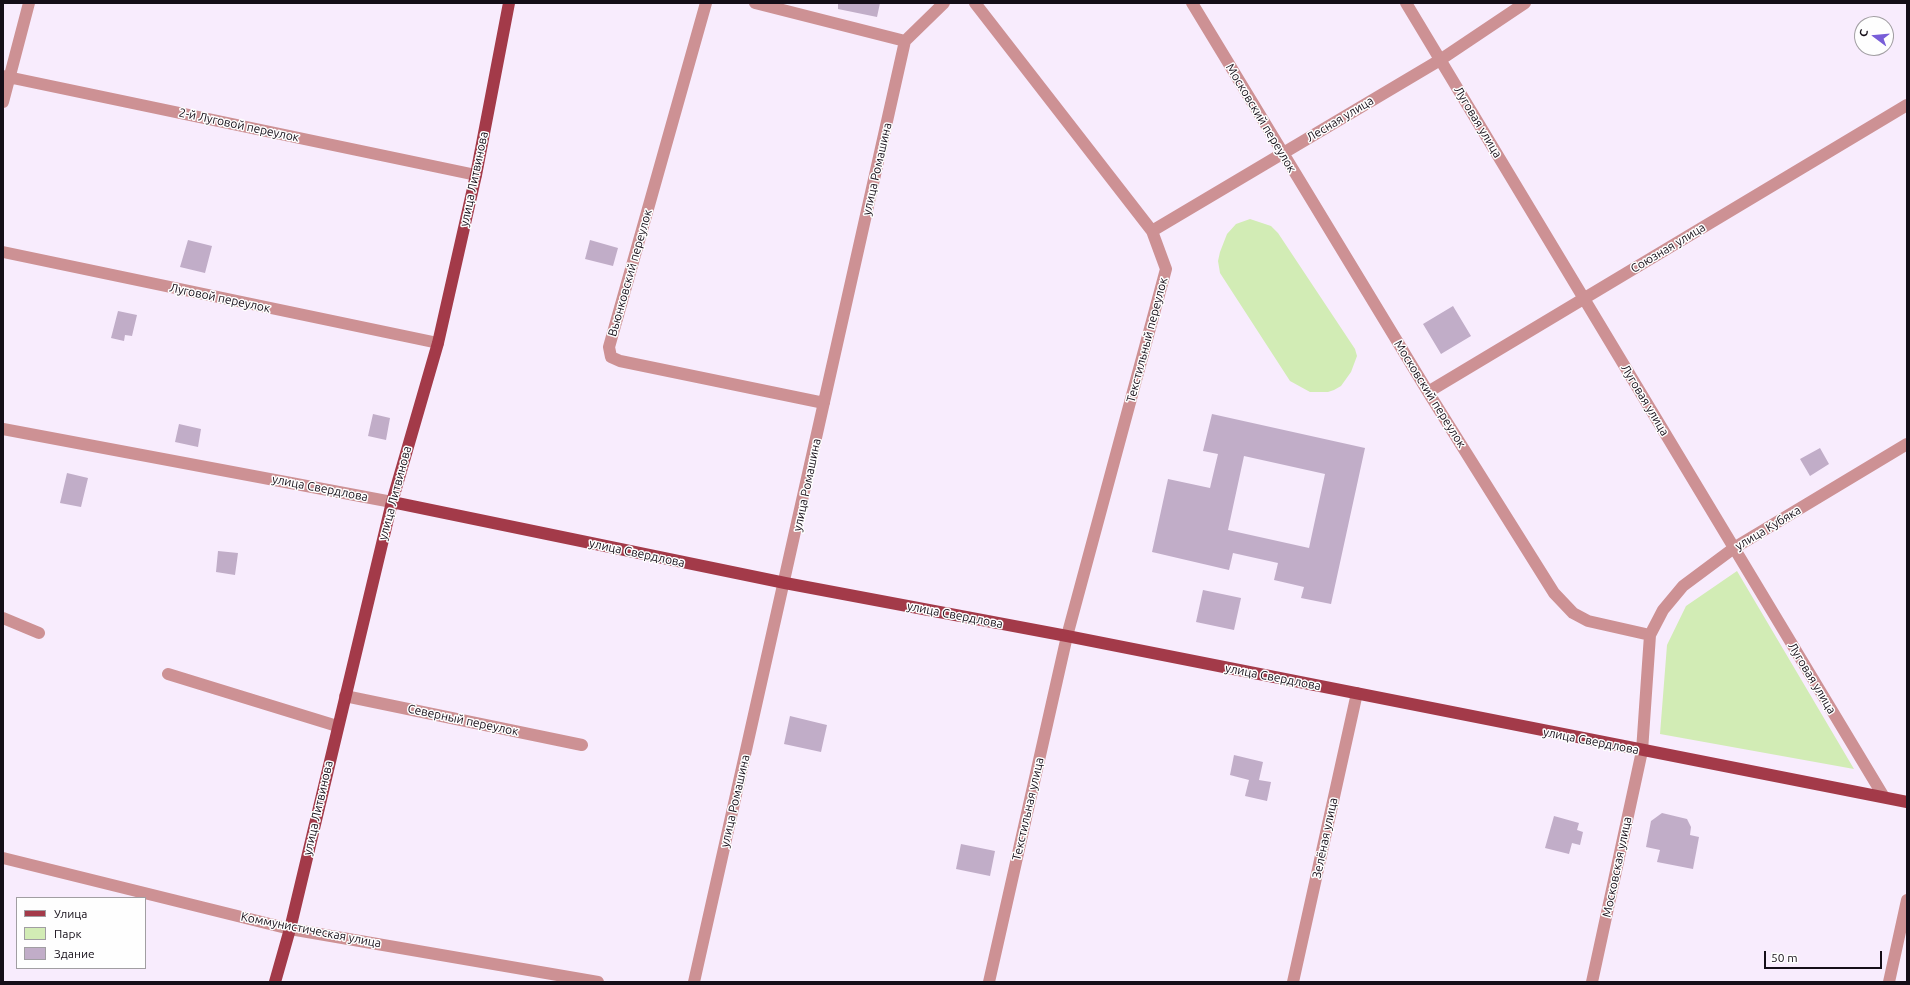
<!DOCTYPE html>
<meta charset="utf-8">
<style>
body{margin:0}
#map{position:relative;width:1910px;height:985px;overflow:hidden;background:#f8ecfd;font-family:Ubuntu,sans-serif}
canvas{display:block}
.frame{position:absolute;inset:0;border:4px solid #150e18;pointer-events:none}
.legend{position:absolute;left:16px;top:897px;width:130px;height:72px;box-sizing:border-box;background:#fefefe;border:1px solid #a19ea2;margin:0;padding:5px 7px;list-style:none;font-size:12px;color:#150e18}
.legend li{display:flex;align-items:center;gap:8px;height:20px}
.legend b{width:20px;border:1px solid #a19ea2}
.north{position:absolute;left:1854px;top:16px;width:40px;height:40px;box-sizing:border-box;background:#fefefe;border:1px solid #a19ea2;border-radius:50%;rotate:286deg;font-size:11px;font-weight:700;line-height:16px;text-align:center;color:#150e18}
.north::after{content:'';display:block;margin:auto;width:14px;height:18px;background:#785ed8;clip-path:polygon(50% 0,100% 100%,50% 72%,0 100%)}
.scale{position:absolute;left:1764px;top:951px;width:118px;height:18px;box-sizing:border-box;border:2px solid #150e18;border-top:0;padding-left:5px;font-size:12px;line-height:14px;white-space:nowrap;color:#150e18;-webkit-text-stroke:3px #fefefe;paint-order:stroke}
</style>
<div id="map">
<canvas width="1910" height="985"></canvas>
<div class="frame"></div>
<ul class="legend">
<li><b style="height:5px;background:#a33a49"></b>Улица</li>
<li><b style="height:11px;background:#d2ecb5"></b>Парк</li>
<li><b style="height:11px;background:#c1adc8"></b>Здание</li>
</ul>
<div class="north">С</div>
<div class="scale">50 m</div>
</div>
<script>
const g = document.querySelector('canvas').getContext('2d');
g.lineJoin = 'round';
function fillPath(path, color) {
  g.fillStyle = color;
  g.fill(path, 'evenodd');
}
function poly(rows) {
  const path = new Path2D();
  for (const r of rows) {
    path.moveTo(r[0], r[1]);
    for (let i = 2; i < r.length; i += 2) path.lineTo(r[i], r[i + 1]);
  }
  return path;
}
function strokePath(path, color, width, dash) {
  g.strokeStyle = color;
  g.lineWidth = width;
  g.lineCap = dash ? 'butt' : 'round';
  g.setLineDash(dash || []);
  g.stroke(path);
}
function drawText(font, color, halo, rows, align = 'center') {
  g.font = font + ' Ubuntu,sans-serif';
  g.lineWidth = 3;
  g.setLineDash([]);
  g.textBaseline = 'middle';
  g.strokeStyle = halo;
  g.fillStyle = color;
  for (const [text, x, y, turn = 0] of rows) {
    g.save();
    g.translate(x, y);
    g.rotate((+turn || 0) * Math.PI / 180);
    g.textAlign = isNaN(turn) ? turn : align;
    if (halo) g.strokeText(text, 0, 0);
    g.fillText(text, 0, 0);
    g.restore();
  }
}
const green = poly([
 [1250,219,1271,226,1278,233,1355,349,1357,356,1351,372,1341,386,1334,390,1328,392,1310,392,1290,381,1220,273,1218,261,1220,252,1227,234,1236,224],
 [1737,571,1854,769,1660,734,1667,645,1686,606]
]);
const building = poly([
 [838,3,880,3,877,17,838,9],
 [188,240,212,246,205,273,180,267],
 [590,240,618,248,613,266,585,259],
 [1453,306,1471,336,1441,354,1423,324],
 [118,311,137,315,132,336,125,335,124,341,111,338],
 [373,414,390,418,386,440,368,436],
 [1212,414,1365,448,1331,604,1301,598,1304,587,1274,580,1278,563,1233,553,1229,570,1152,552,1168,479,1210,488,1218,454,1203,451],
 [1244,456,1325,474,1309,548,1228,530],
 [179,424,201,429,198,447,175,442],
 [1820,448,1829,464,1810,476,1800,459],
 [67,473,88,478,81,507,60,503],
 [218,551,238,553,235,575,216,572],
 [1203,590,1241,598,1234,630,1196,622],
 [790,716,827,725,821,752,784,744],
 [1234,755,1263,762,1259,780,1271,782,1267,801,1245,796,1249,780,1230,775],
 [1662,813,1687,819,1691,827,1690,835,1699,837,1693,869,1657,862,1660,850,1646,847,1651,821],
 [1554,816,1579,823,1577,830,1583,832,1580,845,1572,843,1569,854,1545,848],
 [961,844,995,851,990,876,956,869]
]);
const minor = poly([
 [706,3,609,347,611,357,620,361,824,403],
 [755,3,905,41],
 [975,3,1152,231,1166,269,1067,636,989,982],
 [1192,3,1428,392,1554,593,1573,613,1588,621,1650,635,1642,751,1592,982],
 [1406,3,1884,797],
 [3,76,476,175],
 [3,102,29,3],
 [1152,231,1440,60,1525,3],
 [3,252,438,343],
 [1428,392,1907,105],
 [3,429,392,502],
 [3,618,39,633],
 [1650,635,1663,610,1683,586,1734,548,1907,444],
 [168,674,337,726],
 [345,696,582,745],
 [3,858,290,929,598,982],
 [694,982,905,41,944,3],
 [1293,982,1357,693],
 [1889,982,1907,900]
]);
const major = poly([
 [392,502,785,583,1067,636,1907,802],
 [275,982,290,929,392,502,438,343,476,175,509,3]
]);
const streetNames = [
 ["Московский переулок",1261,118,59],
 ["Лесная улица",1340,119,-31],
 ["Луговая улица",1478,122,59],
 ["2-й Луговой переулок",239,125,12],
 ["улица Ромашина",877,169,-77],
 ["улица Литвинова",474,179,-78],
 ["Союзная улица",1668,248,-31],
 ["Вьюнковский переулок",630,273,-74],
 ["Луговой переулок",220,298,12],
 ["Текстильный переулок",1147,340,-75],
 ["Московский переулок",1430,394,58],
 ["Луговая улица",1645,400,59],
 ["улица Ромашина",807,485,-78],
 ["улица Свердлова",320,488,11],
 ["улица Литвинова",395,493,-75],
 ["улица Кубяка",1768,528,-31],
 ["улица Свердлова",637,553,12],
 ["улица Свердлова",955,615,11],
 ["улица Свердлова",1273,677,11],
 ["Луговая улица",1812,678,59],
 ["Северный переулок",463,720,12],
 ["улица Свердлова",1591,741,11],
 ["улица Ромашина",735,801,-77],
 ["улица Литвинова",318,808,-77],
 ["Текстильная улица",1028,809,-77],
 ["Зелёная улица",1325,838,-78],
 ["Московская улица",1617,867,-78],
 ["Коммунистическая улица",311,930,11]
];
fillPath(green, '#d2ecb5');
fillPath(building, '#c1adc8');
strokePath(minor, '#cd9194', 12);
strokePath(major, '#a33a49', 12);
drawText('12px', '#150e18', '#fefefe', streetNames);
</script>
